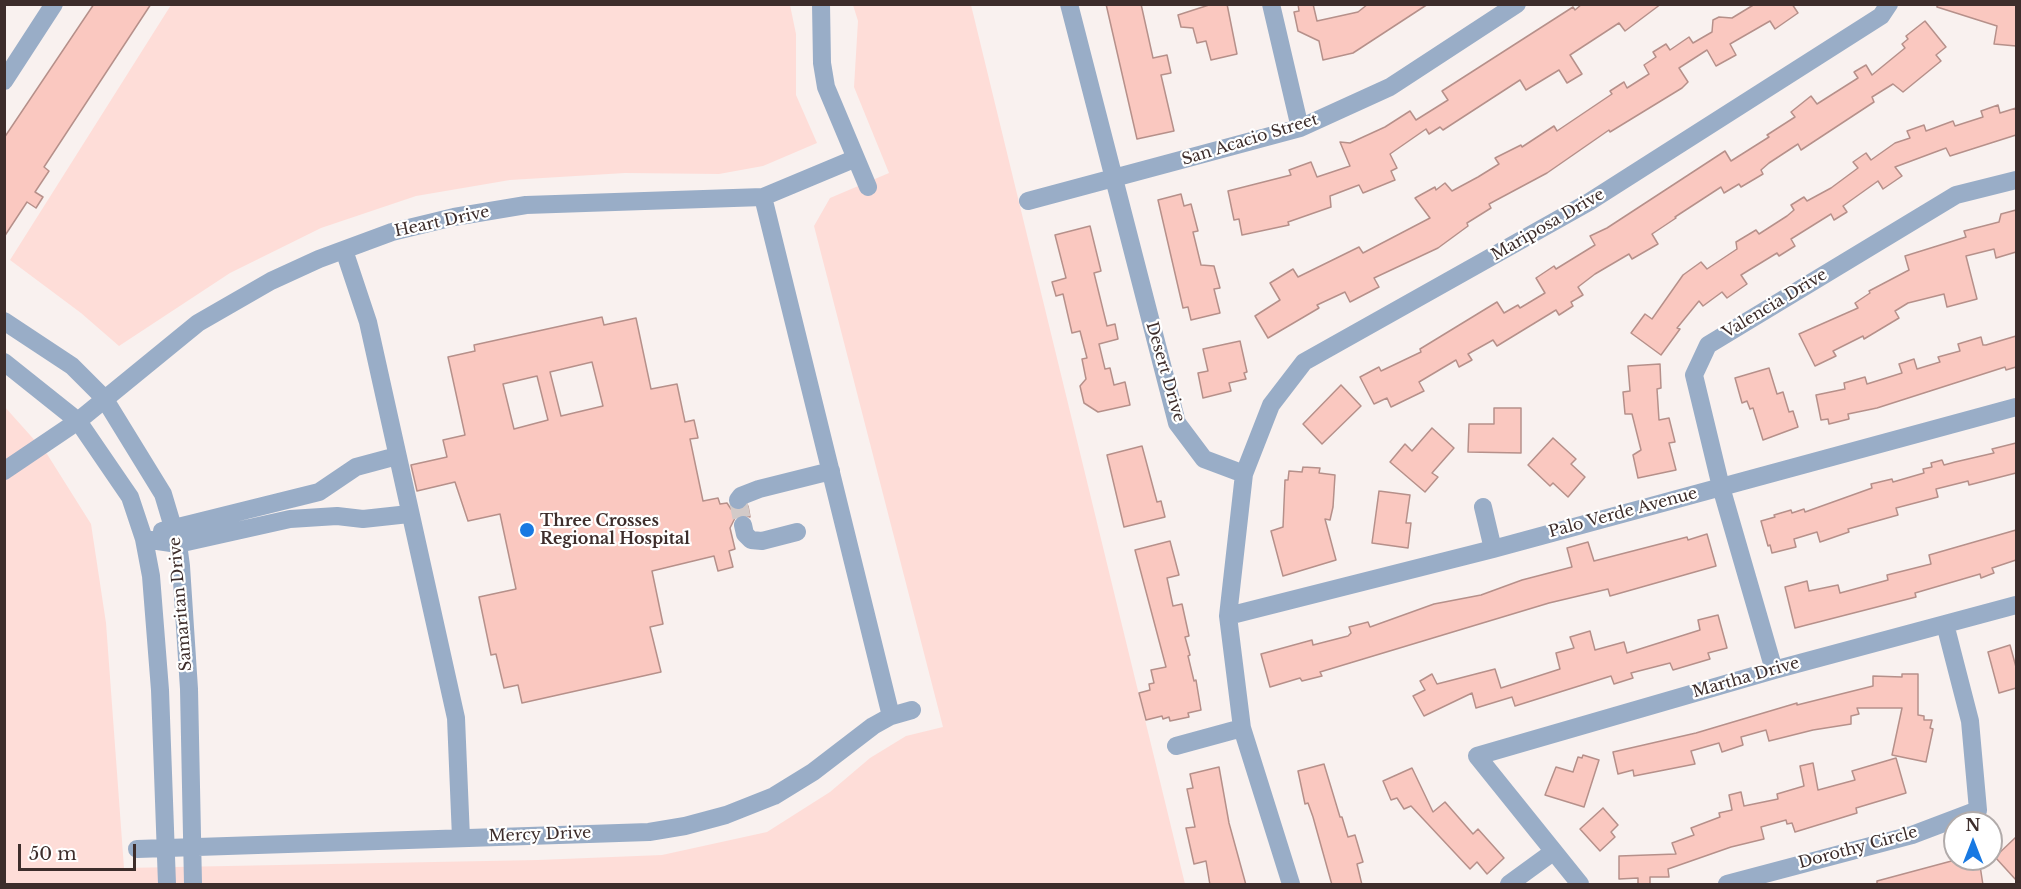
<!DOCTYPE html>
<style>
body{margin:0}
#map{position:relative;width:2021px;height:889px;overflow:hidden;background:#f9f1ef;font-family:"Libre Baskerville",serif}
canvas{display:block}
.frame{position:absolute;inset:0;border:6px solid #3d2d2b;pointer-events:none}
.north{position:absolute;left:1943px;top:811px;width:60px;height:60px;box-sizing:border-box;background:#fff;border:2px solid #b1abaa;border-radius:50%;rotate:0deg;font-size:16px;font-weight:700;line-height:24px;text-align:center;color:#3d2d2b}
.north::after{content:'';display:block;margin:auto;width:21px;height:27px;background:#1879e2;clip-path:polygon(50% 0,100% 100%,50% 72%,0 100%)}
.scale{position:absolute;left:18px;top:844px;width:118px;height:27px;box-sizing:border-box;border:3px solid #3d2d2b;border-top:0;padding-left:8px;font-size:18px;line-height:21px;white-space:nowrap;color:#3d2d2b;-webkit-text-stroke:4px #fff;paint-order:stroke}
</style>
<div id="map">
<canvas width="2021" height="889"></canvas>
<div class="frame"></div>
<div class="north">N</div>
<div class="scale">50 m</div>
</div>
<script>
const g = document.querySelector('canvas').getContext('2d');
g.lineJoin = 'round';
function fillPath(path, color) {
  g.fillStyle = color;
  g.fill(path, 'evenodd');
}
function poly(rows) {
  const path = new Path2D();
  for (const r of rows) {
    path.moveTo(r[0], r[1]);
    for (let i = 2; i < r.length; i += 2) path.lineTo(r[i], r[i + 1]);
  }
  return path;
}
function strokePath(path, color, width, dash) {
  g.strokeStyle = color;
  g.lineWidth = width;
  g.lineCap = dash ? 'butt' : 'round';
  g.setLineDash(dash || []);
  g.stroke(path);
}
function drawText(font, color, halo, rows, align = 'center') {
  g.font = font + ' "Libre Baskerville",serif';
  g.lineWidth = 4.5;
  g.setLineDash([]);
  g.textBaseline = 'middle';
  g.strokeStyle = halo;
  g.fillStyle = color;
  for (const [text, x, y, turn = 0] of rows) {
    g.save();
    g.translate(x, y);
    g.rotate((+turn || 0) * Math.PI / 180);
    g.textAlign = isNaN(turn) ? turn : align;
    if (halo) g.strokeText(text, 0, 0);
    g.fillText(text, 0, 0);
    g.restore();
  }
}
const green = poly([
 [171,5,790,5,796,34,796,95,817,143,763,166,719,174,625,173,510,180,416,196,321,228,230,273,119,346,81,313,10,260],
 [853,5,971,5,1185,884,5,884,4,406,47,454,91,524,106,623,124,868,538,860,662,855,767,832,830,792,870,758,906,736,943,727,814,226,830,198,889,173,854,87,858,21]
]);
const building = poly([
 [94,4,151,4,44,167,49,171,35,192,43,197,36,208,27,202,4,237,4,138,94,4],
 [1106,4,1141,4,1153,58,1167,55,1171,73,1161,75,1174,131,1137,139,1106,4],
 [1212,4,1227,4,1237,54,1211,60,1206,41,1197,43,1193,28,1181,27,1178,15,1212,4],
 [1298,4,1313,4,1317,21,1358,12,1368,4,1428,4,1353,53,1323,60,1319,41,1298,31,1294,12,1299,11,1298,4],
 [1582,4,1661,4,1625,31,1619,23,1570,55,1582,74,1567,83,1559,70,1526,90,1520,80,1443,130,1440,127,1429,134,1426,129,1390,154,1397,168,1391,171,1395,180,1363,193,1359,185,1330,196,1331,207,1288,222,1289,225,1242,235,1239,219,1234,220,1228,191,1291,175,1289,170,1311,162,1317,177,1350,166,1340,142,1350,143,1385,127,1410,111,1416,120,1448,100,1442,91,1573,7,1575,10,1582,4],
 [1755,4,1792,4,1798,13,1775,29,1770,21,1730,44,1736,55,1716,66,1707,50,1679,68,1688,82,1682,88,1610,132,1609,130,1547,173,1489,204,1491,208,1467,223,1468,226,1438,248,1374,278,1379,287,1350,302,1345,292,1317,305,1319,308,1268,338,1255,316,1280,300,1270,283,1293,269,1298,277,1359,247,1363,253,1430,218,1415,198,1435,187,1436,190,1445,183,1452,191,1478,177,1499,164,1495,158,1521,145,1522,147,1554,126,1557,131,1612,94,1610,91,1624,82,1627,88,1649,74,1644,65,1656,57,1653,52,1666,44,1670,50,1689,37,1693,43,1712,32,1713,20,1719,17,1732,18,1755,4],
 [1937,4,2016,4,2016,46,1994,44,1997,26,1937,7,1937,4],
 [1925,21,1946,47,1936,55,1941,61,1903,92,1893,84,1872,97,1874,102,1801,150,1798,144,1769,163,1761,170,1763,174,1741,187,1739,184,1724,193,1721,187,1675,217,1676,218,1652,234,1658,244,1632,259,1629,254,1595,274,1578,287,1583,295,1571,302,1573,306,1559,315,1556,310,1497,346,1493,340,1468,354,1472,360,1459,367,1456,360,1419,382,1424,391,1391,407,1387,398,1374,404,1360,377,1379,367,1381,371,1421,352,1420,349,1497,302,1504,313,1518,305,1520,308,1545,293,1536,278,1554,266,1556,269,1595,245,1590,236,1607,228,1725,151,1731,161,1769,137,1767,135,1795,117,1791,112,1811,96,1817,104,1858,78,1854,72,1866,65,1872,75,1905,48,1902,44,1908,39,1906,36,1925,21],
 [1998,105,2000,113,2016,108,2016,135,1950,156,1946,148,1895,167,1902,176,1883,189,1878,181,1843,206,1847,212,1834,220,1831,214,1791,239,1795,246,1779,256,1777,253,1741,275,1747,284,1727,298,1722,292,1703,306,1699,301,1677,328,1680,329,1661,355,1631,333,1645,314,1652,319,1683,275,1701,262,1707,269,1737,249,1736,242,1756,230,1759,234,1787,216,1794,210,1791,205,1804,197,1807,201,1831,188,1858,168,1853,162,1866,153,1871,160,1895,143,1910,138,1907,131,1924,125,1926,131,1953,121,1955,126,1983,117,1981,111,1998,105],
 [1181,194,1184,206,1191,204,1198,231,1193,232,1201,265,1214,266,1220,288,1214,289,1220,313,1191,320,1188,307,1183,308,1158,200,1181,194],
 [2016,210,2016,252,1996,258,1994,249,1966,256,1977,299,1947,307,1944,294,1908,303,1895,311,1899,318,1864,339,1863,336,1833,351,1836,356,1815,366,1799,334,1858,308,1855,303,1870,293,1869,291,1909,270,1905,256,1966,237,1964,231,1999,222,2001,214,2016,210],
 [1090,226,1101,271,1094,273,1107,326,1115,324,1118,339,1099,344,1105,369,1110,368,1114,385,1125,382,1130,405,1098,412,1084,403,1080,386,1086,379,1082,359,1087,358,1080,331,1072,333,1063,294,1056,296,1052,282,1066,278,1055,235,1090,226],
 [602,317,604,325,636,318,651,389,677,384,685,422,694,420,698,438,690,439,703,501,718,498,720,504,727,503,731,509,737,511,748,506,750,517,741,514,736,516,730,528,735,549,729,551,733,567,718,571,714,556,652,571,663,624,650,627,661,672,522,703,518,685,504,688,496,654,491,655,479,597,516,589,500,514,468,521,455,482,417,491,411,465,447,457,443,440,465,435,448,357,475,351,474,345,602,317],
 [592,362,603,406,561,416,550,372,592,362],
 [537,376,548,420,514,429,503,384,537,376],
 [2016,336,2016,367,2006,370,2005,367,1877,408,1848,414,1849,419,1829,424,1828,419,1821,420,1816,395,1845,389,1844,383,1865,377,1867,384,1902,373,1899,364,1914,359,1917,369,1940,362,1938,357,1960,351,1958,344,1981,337,1983,345,1986,345,2016,336],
 [1240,341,1247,372,1244,373,1246,379,1229,383,1231,391,1203,398,1198,373,1208,371,1203,349,1240,341],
 [1660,364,1661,388,1657,389,1659,420,1669,418,1675,442,1669,443,1676,470,1638,478,1633,455,1641,450,1632,414,1625,414,1623,392,1630,391,1628,366,1660,364],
 [1769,368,1777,394,1783,392,1789,412,1793,411,1798,427,1763,440,1753,408,1750,409,1747,401,1742,403,1735,378,1769,368],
 [1341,385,1361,406,1322,444,1303,424,1341,385],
 [1494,408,1521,408,1521,453,1468,452,1469,424,1494,424,1494,408],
 [1432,428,1454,448,1432,473,1438,477,1425,492,1390,462,1405,444,1412,451,1432,428],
 [1553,438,1576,459,1571,464,1585,477,1568,497,1553,483,1550,486,1528,465,1553,438],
 [2016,443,2016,473,1969,485,1968,481,1936,489,1938,497,1896,508,1898,515,1848,529,1849,532,1820,542,1817,532,1794,539,1796,547,1772,553,1770,545,1768,546,1761,521,1775,517,1774,515,1791,510,1792,513,1804,509,1805,512,1872,488,1871,484,1892,479,1893,482,1924,473,1923,469,1932,467,1931,463,1942,460,1944,465,1955,462,1994,453,1992,449,2016,443],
 [1142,446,1157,502,1161,501,1165,517,1124,527,1107,455,1142,446],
 [1303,467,1320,468,1319,473,1335,475,1333,507,1330,520,1325,519,1336,560,1283,576,1271,531,1283,527,1285,480,1288,480,1289,471,1302,472,1303,467],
 [1379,491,1410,495,1406,523,1411,523,1408,548,1372,543,1379,491],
 [2016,530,2016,560,1992,568,1994,573,1981,578,1980,574,1915,593,1916,597,1795,628,1785,587,1807,581,1809,591,1838,585,1840,593,1888,580,1887,575,1931,564,1929,555,2016,530],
 [1707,534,1716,566,1610,596,1608,589,1549,603,1320,672,1322,676,1302,681,1300,678,1270,687,1261,654,1312,640,1313,645,1348,636,1351,633,1349,627,1368,622,1370,627,1434,604,1481,595,1522,580,1572,567,1567,548,1588,542,1594,561,1687,537,1688,540,1707,534],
 [1170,541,1179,575,1167,578,1173,606,1182,604,1189,636,1185,637,1190,655,1188,656,1194,681,1196,680,1201,710,1188,713,1189,717,1170,721,1169,717,1163,719,1162,716,1146,720,1139,693,1150,690,1149,684,1154,683,1151,670,1166,667,1135,550,1170,541],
 [1718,615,1727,648,1708,653,1710,659,1673,670,1670,663,1631,673,1633,678,1614,684,1611,676,1515,706,1512,697,1476,708,1472,693,1424,716,1413,696,1425,690,1420,681,1432,674,1437,684,1495,669,1501,688,1560,669,1556,653,1574,648,1570,637,1590,631,1595,650,1624,642,1627,653,1700,630,1698,620,1718,615],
 [2010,645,2016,667,2016,688,1999,693,1988,652,2010,645],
 [1902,674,1918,674,1918,715,1924,716,1924,720,1932,720,1930,728,1933,729,1926,762,1892,755,1902,708,1857,708,1859,714,1851,716,1851,724,1813,730,1769,741,1766,730,1741,737,1743,745,1722,752,1719,743,1691,751,1695,764,1634,776,1633,770,1618,774,1613,752,1696,733,1797,703,1797,705,1873,686,1873,676,1902,677,1902,674],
 [1583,755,1599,760,1584,807,1545,795,1556,767,1573,772,1578,757,1582,758,1583,755],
 [1896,758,1906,793,1856,808,1857,813,1795,832,1792,823,1787,824,1786,820,1761,827,1764,839,1731,847,1668,869,1669,877,1650,877,1650,885,1638,885,1638,878,1619,879,1619,856,1676,854,1672,843,1694,835,1691,828,1720,817,1719,813,1732,810,1729,795,1741,792,1744,806,1778,799,1777,794,1804,786,1800,766,1813,763,1818,790,1855,780,1852,771,1896,758],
 [1324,764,1340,817,1342,817,1348,837,1355,835,1363,862,1357,864,1362,885,1332,885,1313,817,1308,803,1305,804,1298,771,1324,764],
 [1219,767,1229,823,1246,885,1210,885,1206,861,1194,864,1186,828,1195,827,1187,789,1193,788,1190,774,1219,767],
 [1412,768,1433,812,1445,802,1473,834,1478,829,1504,858,1487,874,1477,862,1470,869,1411,806,1404,809,1397,798,1391,800,1383,781,1412,768],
 [1603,808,1618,825,1611,832,1615,837,1600,851,1580,829,1603,808],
 [2016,837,2016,880,1995,857,2016,837],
 [1959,859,1979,859,1983,885,1877,885,1877,881,1959,859]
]);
const minorTunnel = poly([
 [738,500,743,525]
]);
const minor = poly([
 [821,4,822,63,826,87,868,187],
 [1069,4,1177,423,1204,459,1244,474,1228,616,1242,728,1291,884],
 [1271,4,1300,128],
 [4,81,54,4],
 [763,197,891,716],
 [1028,201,1300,128,1390,87,1517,4],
 [344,250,368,322,456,718,461,838],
 [4,321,72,366,104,398,163,494,178,544,181,566,189,689,193,884],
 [4,362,78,421,130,497,144,539,151,576,160,690,167,884],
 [4,471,78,421,198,323,271,281,319,259,392,232,454,217,526,205,763,197,854,159],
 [1244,474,1271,405,1304,362,1589,202,1881,16,1889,4],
 [738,500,741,496,759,489,831,471],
 [1483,507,1493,549],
 [743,525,745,534,751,540,762,541,797,532],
 [162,531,319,492,356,467,397,456],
 [144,539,178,544,290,519,337,516,363,519,409,514],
 [1228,616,1493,549,2016,407],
 [1774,670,1721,487,1694,375,1708,345,1956,195,2016,180],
 [1176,746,1242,728],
 [137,849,649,832,685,826,726,815,774,796,813,772,873,726,891,716,912,710],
 [1509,884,1553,852],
 [1580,884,1477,756,1774,670,2016,605],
 [1727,884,1912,835,1978,810,1970,721,1945,624]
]);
const markers = [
 [527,530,8,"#1879e2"]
];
const streetNames = [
 ["San Acacio Street",1250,140,-17],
 ["Heart Drive",442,222,-12],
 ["Mariposa Drive",1548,225,-30],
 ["Valencia Drive",1775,304,-31],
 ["Desert Drive",1165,372,74],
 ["Palo Verde Avenue",1623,513,-15],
 ["Samaritan Drive",181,604,-95],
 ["Martha Drive",1746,678,-16],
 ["Mercy Drive",540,835,-2],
 ["Dorothy Circle",1858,848,-15]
];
const poiNames = [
 ["Three Crosses",540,521],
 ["Regional Hospital",540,539]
];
fillPath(green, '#feddd8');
fillPath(building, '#fac8c0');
strokePath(building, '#b6908a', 1.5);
strokePath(minorTunnel, '#d3cac8', 18, [18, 9]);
strokePath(minor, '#99adc7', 18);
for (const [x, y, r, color] of markers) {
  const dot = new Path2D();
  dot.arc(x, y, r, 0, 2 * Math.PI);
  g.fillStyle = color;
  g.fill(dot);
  strokePath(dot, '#fff', 2);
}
drawText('16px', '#3d2d2b', '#fff', streetNames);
drawText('bold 16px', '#3d2d2b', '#fff', poiNames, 'left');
</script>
